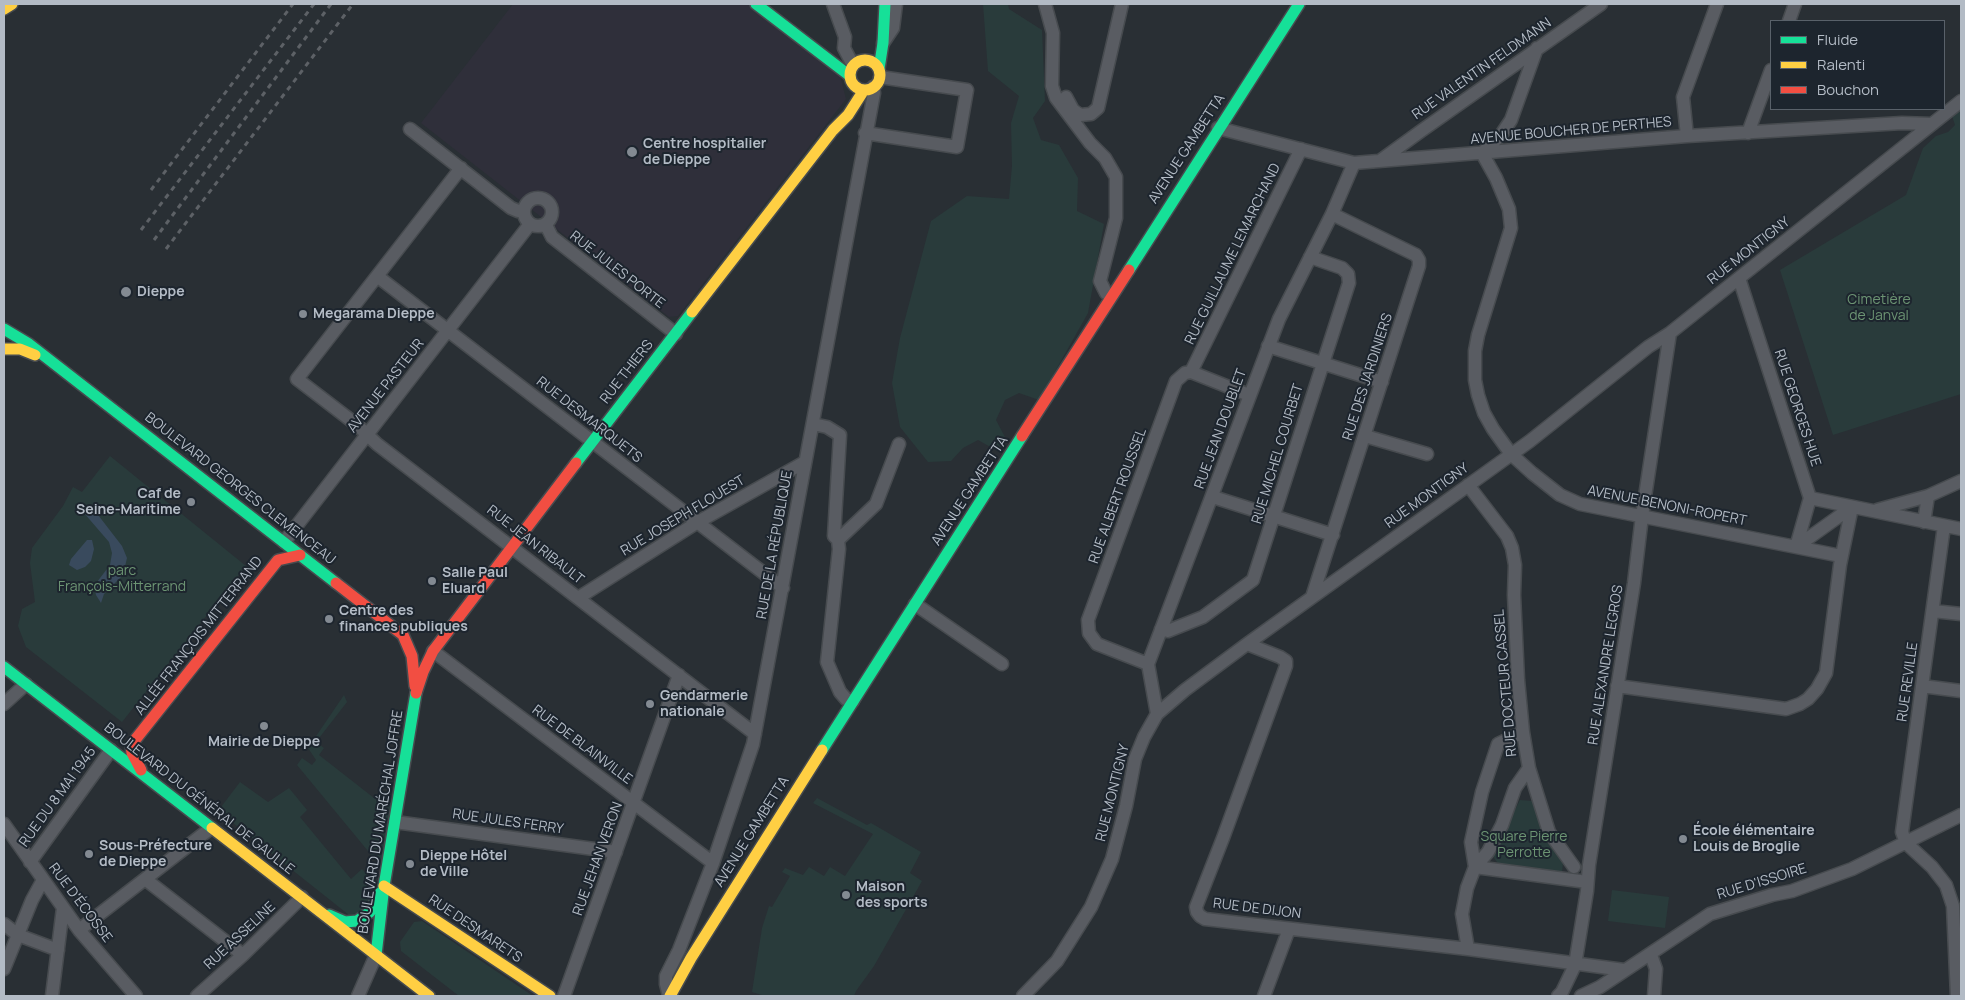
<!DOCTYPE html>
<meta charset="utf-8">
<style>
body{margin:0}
#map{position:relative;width:1965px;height:1000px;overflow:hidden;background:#292f34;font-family:Manrope,sans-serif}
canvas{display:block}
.frame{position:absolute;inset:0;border:5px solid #b3bbc5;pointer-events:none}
.legend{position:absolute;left:1770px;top:20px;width:175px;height:90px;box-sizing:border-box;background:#1d252e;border:1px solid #59616a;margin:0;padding:6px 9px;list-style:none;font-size:15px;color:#b3bbc5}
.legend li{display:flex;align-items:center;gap:10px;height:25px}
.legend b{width:25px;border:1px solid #59616a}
</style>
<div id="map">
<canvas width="1965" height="1000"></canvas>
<div class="frame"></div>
<ul class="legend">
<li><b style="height:6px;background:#16e098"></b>Fluide</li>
<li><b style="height:6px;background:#ffcf43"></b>Ralenti</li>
<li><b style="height:6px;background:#f24e42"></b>Bouchon</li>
</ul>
</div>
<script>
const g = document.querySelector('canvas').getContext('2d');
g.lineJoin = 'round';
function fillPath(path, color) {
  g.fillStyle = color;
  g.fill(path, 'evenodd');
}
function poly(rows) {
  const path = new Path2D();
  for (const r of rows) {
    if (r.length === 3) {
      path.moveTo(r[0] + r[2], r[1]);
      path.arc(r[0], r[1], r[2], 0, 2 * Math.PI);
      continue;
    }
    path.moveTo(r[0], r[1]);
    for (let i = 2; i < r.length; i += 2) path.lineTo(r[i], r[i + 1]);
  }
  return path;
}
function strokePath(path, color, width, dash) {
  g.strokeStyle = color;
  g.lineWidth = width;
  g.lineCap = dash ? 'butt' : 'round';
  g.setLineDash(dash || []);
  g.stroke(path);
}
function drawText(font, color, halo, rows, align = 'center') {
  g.font = font + ' Manrope,sans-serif';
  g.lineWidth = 4;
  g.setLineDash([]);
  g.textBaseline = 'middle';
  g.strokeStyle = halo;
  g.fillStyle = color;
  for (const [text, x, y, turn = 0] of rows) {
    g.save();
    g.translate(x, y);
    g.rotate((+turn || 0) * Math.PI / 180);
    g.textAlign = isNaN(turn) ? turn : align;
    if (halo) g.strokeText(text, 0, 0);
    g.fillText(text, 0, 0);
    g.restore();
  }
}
const medical = poly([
 [513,4,748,4,840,75,846,99,678,316,669,317,421,123]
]);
const green = poly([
 [983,4,1008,4,1009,9,1042,30,1045,101,1033,118,1041,140,1059,145,1078,178,1077,211,1104,224,1088,313,1039,400,1019,393,1005,400,996,420,1006,439,1001,453,978,440,963,448,951,461,928,462,900,427,892,383,900,338,931,221,967,196,1009,199,1012,166,1011,123,1019,96,988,71],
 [1961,108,1961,394,1833,435,1780,270,1906,195,1923,148,1936,136,1948,132,1955,125,1952,116],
 [110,456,246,566,122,722,26,647,18,626,22,609,35,602,30,563,32,548,63,506,73,487,82,492],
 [344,695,347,702,316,742,324,748,319,755,374,798,395,804,382,868,297,765,302,758,312,765,316,760,308,748],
 [240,782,268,802,289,788,307,810,300,817,351,879,362,869,377,886,369,910,349,915,218,811],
 [817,798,867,825,871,823,921,852,910,873,922,881,874,966,856,991,854,996,765,996,752,992,762,928,769,906,772,907,790,876,782,872,785,868,803,875,809,867,824,876,830,867,845,876,873,834,813,803],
 [1520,800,1532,801,1542,830,1563,862,1562,873,1499,865,1492,855],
 [1612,890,1669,897,1665,928,1608,921],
 [422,921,533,996,459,996,401,951,400,942,414,922]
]);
const water = poly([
 [83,506,95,511,122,546,127,558,123,575,104,594,101,603,96,595,94,586,110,565,112,553,109,542,84,513],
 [87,540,92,540,94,549,91,561,85,567,77,570,69,565,71,559]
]);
const street = poly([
 [833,4,845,37,844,48,853,65],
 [1045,4,1053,33,1052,86,1056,98,1090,143,1105,158,1116,177,1116,218,1100,281,1106,293,1111,296],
 [1789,21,1795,4],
 [883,43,893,28,896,4],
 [1066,97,1073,110,1080,115,1091,114,1098,108,1122,4],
 [1218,128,1354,163,1687,136,1902,123,1931,124],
 [410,129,511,208,518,211,524,210],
 [865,133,957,147,967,90,880,77],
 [1748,133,1771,70],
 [1687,136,1683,97,1717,4],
 [1482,153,1496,178,1509,209,1511,228,1478,335,1475,351,1475,380,1478,395,1484,413,1493,429,1511,454,1532,473,1560,495,1580,504,1796,547,1852,507],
 [1482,153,1501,135,1511,120,1537,48],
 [1381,160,1421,131,1601,4],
 [461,168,297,379,357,425,377,444,755,734],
 [538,212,14],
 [546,225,552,237,676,334],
 [377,276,783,588],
 [1739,278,1810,498,1796,547,1841,556],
 [1268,346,1382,382],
 [1191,372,1301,149],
 [813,424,827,427,840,435,834,536,838,540,839,549,827,662,840,692,846,699,853,701],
 [1365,436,1427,454],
 [1468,485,1507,536,1512,548,1515,565,1514,595,1518,680,1523,732,1529,768,1549,832,1574,867],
 [1213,497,1333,535],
 [1810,498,1961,529],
 [1877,510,1928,496,1961,481],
 [1924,522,1928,496],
 [1944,526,1902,832,1906,843,1932,867,1946,885,1953,906,1957,996],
 [838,540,876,504,899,444],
 [284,542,530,224],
 [1312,597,1419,266,1419,260,1416,255,1332,214],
 [578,598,698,522,805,462],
 [915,604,1002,664],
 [1933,611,1961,614],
 [1161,629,1168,631,1203,617,1253,580,1349,283,1348,274,1342,268,1310,257],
 [1247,644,1280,657,1286,661,1286,666,1223,838,1196,907,1197,912,1200,916,1205,919,1468,949,1624,970],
 [433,651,713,863],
 [1148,664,1097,644,1089,633,1088,620,1176,381,1185,373,1191,372,1249,395],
 [1617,686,1786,709,1800,704,1808,699,1817,689,1826,673,1840,565,1852,507],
 [1922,686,1961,691],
 [4,704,26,684],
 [1157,714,1148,664,1279,319,1332,214,1354,163],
 [395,822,616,852],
 [4,824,79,930,136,996],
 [30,862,111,750],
 [1475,867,1488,852,1502,825,1515,788,1529,768],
 [1475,867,1587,882],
 [145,879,243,955],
 [4,924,18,935,58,950],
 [79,930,211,828],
 [1468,949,1462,914,1467,888,1475,867,1471,842,1482,792,1498,744,1523,732],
 [1651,955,1656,969,1654,996],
 [4,969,32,900,43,880],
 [52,996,63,908],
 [197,996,243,955,302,897],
 [358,996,376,955],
 [564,996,679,675],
 [669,996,666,984,666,976,679,950,713,863,753,744,874,93,873,87],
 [1023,996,1057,961,1091,907,1112,859,1126,806,1135,759,1144,737,1157,714,1185,690,1247,644,1530,441,1648,347,1670,333,1961,101],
 [1264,996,1289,929],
 [1558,996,1562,992,1575,965,1587,891,1589,865,1634,583,1642,516,1670,333],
 [1581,996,1600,987,1710,914,1772,895,1792,891,1852,869,1961,815]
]);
const fast = poly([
 [756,4,850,76],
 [879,69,883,43,885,4],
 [1129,270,1299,4],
 [4,329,29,344,336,583],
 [576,463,692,312],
 [4,667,212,828],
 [822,750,1022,436],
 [329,915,345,922,357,921,370,912,380,893],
 [376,955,384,886,416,693]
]);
const slow = poly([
 [4,9,12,4],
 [865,75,15],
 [692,312,833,130,848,115,864,90],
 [4,349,20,349,35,355],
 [212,828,429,996],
 [384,886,550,996],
 [670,996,691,958,822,750]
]);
const jam = poly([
 [1022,436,1129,270],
 [336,583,403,635,412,656,415,686],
 [416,693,423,672,433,651,576,463],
 [141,770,132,753,131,745,278,560,300,555]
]);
const rail = poly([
 [151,190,293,4],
 [141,230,314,4],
 [154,240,331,4],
 [166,249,353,4]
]);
const markers = [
 [632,152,6,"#838a92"],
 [126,292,6,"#838a92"],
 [303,314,5,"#838a92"],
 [191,502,5,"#838a92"],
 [432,581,5,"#838a92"],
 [329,619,5,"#838a92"],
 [650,704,5,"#838a92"],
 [264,726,5,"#838a92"],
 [1683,839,5,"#838a92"],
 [89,854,5,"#838a92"],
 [410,864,5,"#838a92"],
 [846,895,5,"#838a92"]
];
const streetNames = [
 ["RUE VALENTIN FELDMANN",1482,69,-35],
 ["AVENUE BOUCHER DE PERTHES",1571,131,-5],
 ["AVENUE GAMBETTA",1187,149,-57],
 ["RUE MONTIGNY",1749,251,-38],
 ["RUE GUILLAUME LEMARCHAND",1233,254,-64],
 ["RUE JULES PORTE",617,270,38],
 ["RUE THIERS",627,372,-52],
 ["RUE DES JARDINIERS",1368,377,-72],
 ["AVENUE PASTEUR",386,386,-52],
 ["RUE GEORGES HUE",1797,408,72],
 ["RUE DESMARQUETS",589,420,38],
 ["RUE JEAN DOUBLET",1221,429,-70],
 ["RUE MICHEL COURBET",1278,454,-73],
 ["BOULEVARD GEORGES CLEMENCEAU",240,489,38],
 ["AVENUE GAMBETTA",970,491,-57],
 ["RUE ALBERT ROUSSEL",1118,496,-70],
 ["RUE MONTIGNY",1427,496,-36],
 ["AVENUE BENONI-ROPERT",1667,506,11],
 ["RUE JOSEPH FLOUEST",683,516,-31],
 ["RUE JEAN RIBAULT",535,545,38],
 ["RUE DE LA RÉPUBLIQUE",775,545,-80],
 ["ALLÉE FRANÇOIS MITTERRAND",199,636,-52],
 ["RUE ALEXANDRE LEGROS",1606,665,-81],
 ["RUE REVILLE",1908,682,-82],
 ["RUE DOCTEUR CASSEL",1506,683,-95],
 ["RUE DE BLAINVILLE",582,745,37],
 ["RUE MONTIGNY",1113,793,-76],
 ["RUE DU 8 MAI 1945",58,797,-54],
 ["BOULEVARD DU GÉNÉRAL DE GAULLE",199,799,38],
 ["BOULEVARD DU MARÉCHAL JOFFRE",381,822,-81],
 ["RUE JULES FERRY",508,822,8],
 ["AVENUE GAMBETTA",752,832,-58],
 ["RUE JEHAN VERON",598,859,-70],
 ["RUE D'ISSOIRE",1762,882,-17],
 ["RUE D'ÉCOSSE",80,903,53],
 ["RUE DE DIJON",1257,909,7],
 ["RUE DESMARETS",475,929,34],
 ["RUE ASSELINE",240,936,-43]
];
const poiNames = [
 ["Centre hospitalier",643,144],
 ["de Dieppe",643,160],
 ["Dieppe",137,292],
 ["Megarama Dieppe",313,314],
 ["Caf de",181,494,"right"],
 ["Seine-Maritime",181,510,"right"],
 ["Salle Paul",442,573],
 ["Eluard",442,589],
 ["Centre des",339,611],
 ["finances publiques",339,627],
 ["Gendarmerie",660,696],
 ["nationale",660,712],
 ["Mairie de Dieppe",264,742,"center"],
 ["École élémentaire",1693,831],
 ["Louis de Broglie",1693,847],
 ["Sous-Préfecture",99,846],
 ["de Dieppe",99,862],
 ["Dieppe Hôtel",420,856],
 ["de Ville",420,872],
 ["Maison",856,887],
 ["des sports",856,903]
];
const parkNames = [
 ["Cimetière",1879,300],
 ["de Janval",1879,316],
 ["parc",122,571],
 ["François-Mitterrand",122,587],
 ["Square Pierre",1524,837],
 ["Perrotte",1524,853]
];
fillPath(medical, '#2f2f3a');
fillPath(green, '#293b3b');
fillPath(water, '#394a5d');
strokePath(street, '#474b4f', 15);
strokePath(fast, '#474b4f', 14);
strokePath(slow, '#474b4f', 14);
strokePath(jam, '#474b4f', 14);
strokePath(street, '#595c62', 12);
strokePath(fast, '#16e098', 11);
strokePath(slow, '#ffcf43', 11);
strokePath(jam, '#f24e42', 11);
strokePath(rail, '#5d6166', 3, [5, 5]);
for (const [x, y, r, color] of markers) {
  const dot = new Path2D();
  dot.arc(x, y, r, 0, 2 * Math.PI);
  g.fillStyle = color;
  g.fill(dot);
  strokePath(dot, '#1d252e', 2);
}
drawText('14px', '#b3bbc5', '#1d252e', streetNames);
drawText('bold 14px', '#b3bbc5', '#1d252e', poiNames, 'left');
drawText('14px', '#6c9473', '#1d252e', parkNames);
</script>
